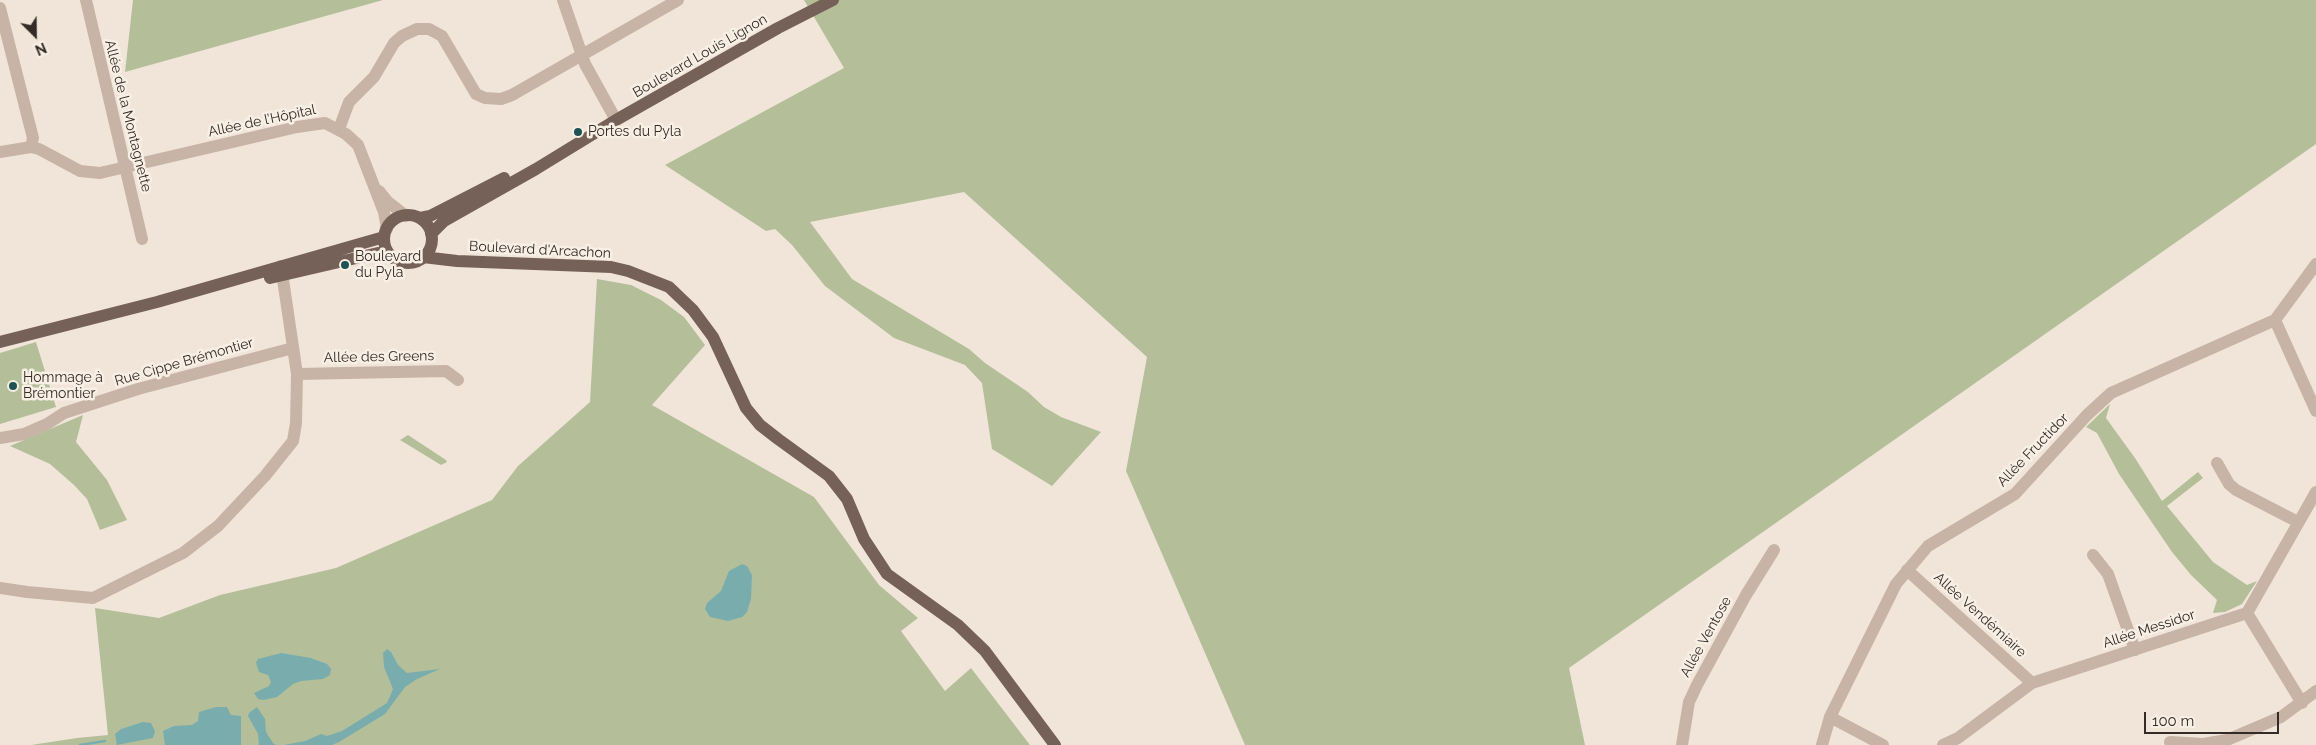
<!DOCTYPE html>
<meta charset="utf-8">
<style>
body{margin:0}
#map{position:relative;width:2316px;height:745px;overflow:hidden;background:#f1e5d9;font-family:Raleway,sans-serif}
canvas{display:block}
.north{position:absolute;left:10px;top:10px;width:50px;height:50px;-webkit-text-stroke:4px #f8efe5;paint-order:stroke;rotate:157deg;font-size:14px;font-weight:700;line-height:20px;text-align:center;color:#342a26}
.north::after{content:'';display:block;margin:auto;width:18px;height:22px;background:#342a26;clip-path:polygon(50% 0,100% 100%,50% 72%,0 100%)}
.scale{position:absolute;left:2144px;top:712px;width:135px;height:22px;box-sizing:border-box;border:2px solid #342a26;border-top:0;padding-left:6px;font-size:15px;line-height:18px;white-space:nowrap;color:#342a26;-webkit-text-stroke:4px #f8efe5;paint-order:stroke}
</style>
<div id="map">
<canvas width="2316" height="745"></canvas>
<div class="north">N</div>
<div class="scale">100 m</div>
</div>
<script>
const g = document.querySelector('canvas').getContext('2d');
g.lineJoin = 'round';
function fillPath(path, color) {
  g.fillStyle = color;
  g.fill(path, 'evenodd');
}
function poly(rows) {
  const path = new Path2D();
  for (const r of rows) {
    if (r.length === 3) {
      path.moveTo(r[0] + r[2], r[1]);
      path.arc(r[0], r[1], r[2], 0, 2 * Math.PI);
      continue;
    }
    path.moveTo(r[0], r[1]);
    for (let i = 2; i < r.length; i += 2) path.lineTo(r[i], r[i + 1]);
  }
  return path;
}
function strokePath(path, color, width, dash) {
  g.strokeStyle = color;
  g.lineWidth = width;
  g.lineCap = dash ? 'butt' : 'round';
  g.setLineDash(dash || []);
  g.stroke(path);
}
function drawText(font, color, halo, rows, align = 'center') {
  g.font = font + ' Raleway,sans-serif';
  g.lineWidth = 5;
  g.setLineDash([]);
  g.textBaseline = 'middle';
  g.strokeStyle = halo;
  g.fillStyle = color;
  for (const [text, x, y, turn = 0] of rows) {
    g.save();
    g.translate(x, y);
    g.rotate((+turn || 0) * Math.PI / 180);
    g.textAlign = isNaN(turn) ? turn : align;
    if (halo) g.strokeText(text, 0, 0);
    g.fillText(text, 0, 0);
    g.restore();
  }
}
const green = poly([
 [133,0,383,0,125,72],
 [804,0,2316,0,2316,144,1569,668,1585,745,1245,745,1126,471,1147,357,964,192,810,222,852,279,969,349,985,363,1028,392,1044,407,1061,417,1101,432,1052,486,992,449,982,383,965,365,894,338,825,286,792,245,775,229,766,231,665,165,844,68],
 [597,279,631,285,661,300,684,317,705,345,652,405,814,497,879,585,918,618,901,631,945,691,971,668,1030,745,31,745,77,738,108,735,95,608,159,618,220,595,336,568,492,500,518,466,590,402],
 [36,342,56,407,0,424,0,353],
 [2110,404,2106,418,2135,458,2162,501,2198,472,2203,478,2167,506,2213,562,2247,585,2257,581,2242,604,2225,612,2213,613,2217,600,2191,575,2172,552,2119,474,2097,433,2086,427],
 [83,415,76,442,107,480,127,520,100,530,87,499,74,485,50,464,10,446],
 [408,435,446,460,447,462,441,465,400,440]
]);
const water = poly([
 [742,564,747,566,752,575,751,599,747,612,742,617,728,621,710,617,705,609,707,603,721,591,729,571],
 [387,649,391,652,398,665,407,673,440,669,417,679,405,687,385,714,339,742,332,745,284,745,305,741,321,734,327,736,342,731,387,703,393,689,384,667,383,653],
 [281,653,311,658,327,664,331,669,330,675,323,679,301,681,293,684,277,697,263,700,258,699,254,693,269,686,271,682,268,675,259,672,256,663,258,659],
 [216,707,227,707,231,715,241,716,241,745,165,745,163,731,174,726,192,725,198,721,199,712],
 [257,707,265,719,266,732,273,743,276,745,259,745,258,734,248,716,249,713],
 [143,722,151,723,155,731,153,738,117,745,115,734,121,729]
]);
const stream = poly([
 [80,745,105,741]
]);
const minor = poly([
 [86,0,142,239],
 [563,0,585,64,616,120],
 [0,8,33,138,31,147],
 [339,129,349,102,374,77,394,43,402,36,417,29,429,29,442,36,476,94,485,98,501,99,512,95,678,0],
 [0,152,31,147,39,149,80,171,100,173,297,127,325,123,346,134,358,145,384,212,387,229],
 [379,191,388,202,406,216],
 [2275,320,2316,411],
 [297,374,446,371,458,380],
 [0,438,24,434,47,424,64,413,138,389,293,348],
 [2217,463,2229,484,2236,490,2298,522],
 [2093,555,2108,574,2135,650],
 [1907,570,2032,683],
 [0,588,27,592,93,598,183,553,218,526,265,476,293,441,296,423,297,374,281,266],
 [2247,613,2302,703],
 [1830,717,1883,745],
 [2170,742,2203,744,2227,740,2281,717,2316,691],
 [1682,745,1689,702,1697,685,1746,595,1774,550],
 [1822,745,1830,717,1896,584,1928,546,2015,494,2087,415,2111,393,2275,320,2316,264],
 [1943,745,1958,738,2032,683,2247,613,2316,492]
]);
const major = poly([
 [408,239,24],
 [420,218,430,216,504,178],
 [431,234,444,221,536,169,616,120,778,28,833,0],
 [423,257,457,261,611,267,628,271,669,287,693,310,713,337,746,408,760,425,778,439,829,476,847,499,864,539,887,574,958,625,985,651,1055,745],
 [270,278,378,253,392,257],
 [0,342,157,302,384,237]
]);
const markers = [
 [578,132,5,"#1d5354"],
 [345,265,5,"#1d5354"],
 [13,386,5,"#1d5354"]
];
const streetNames = [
 ["Boulevard Louis Lignon",700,56,-30],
 ["Allée de la Montagnette",128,116,76],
 ["Allée de l’Hôpital",262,121,-12],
 ["Boulevard d'Arcachon",540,250,3],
 ["Allée des Greens",379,357,-1],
 ["Rue Cippe Brémontier",184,362,-16],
 ["Allée Fructidor",2033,450,-46],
 ["Allée Vendémiaire",1980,615,42],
 ["Allée Messidor",2149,629,-18],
 ["Allée Ventose",1706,637,-61]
];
const poiNames = [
 ["Portes du Pyla",588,132],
 ["Boulevard",355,257],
 ["du Pyla",355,273],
 ["Hommage à",23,378],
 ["Brémontier",23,394]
];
fillPath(green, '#b4bf9a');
fillPath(water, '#79adad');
strokePath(stream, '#79adad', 2.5);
strokePath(minor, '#c8b4a6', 12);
strokePath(major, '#766158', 12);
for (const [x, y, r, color] of markers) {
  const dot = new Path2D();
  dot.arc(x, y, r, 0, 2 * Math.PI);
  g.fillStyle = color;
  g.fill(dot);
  strokePath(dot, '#f8efe5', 2);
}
drawText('14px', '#342a26', '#f8efe5', streetNames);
drawText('14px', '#342a26', '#f8efe5', poiNames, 'left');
</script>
